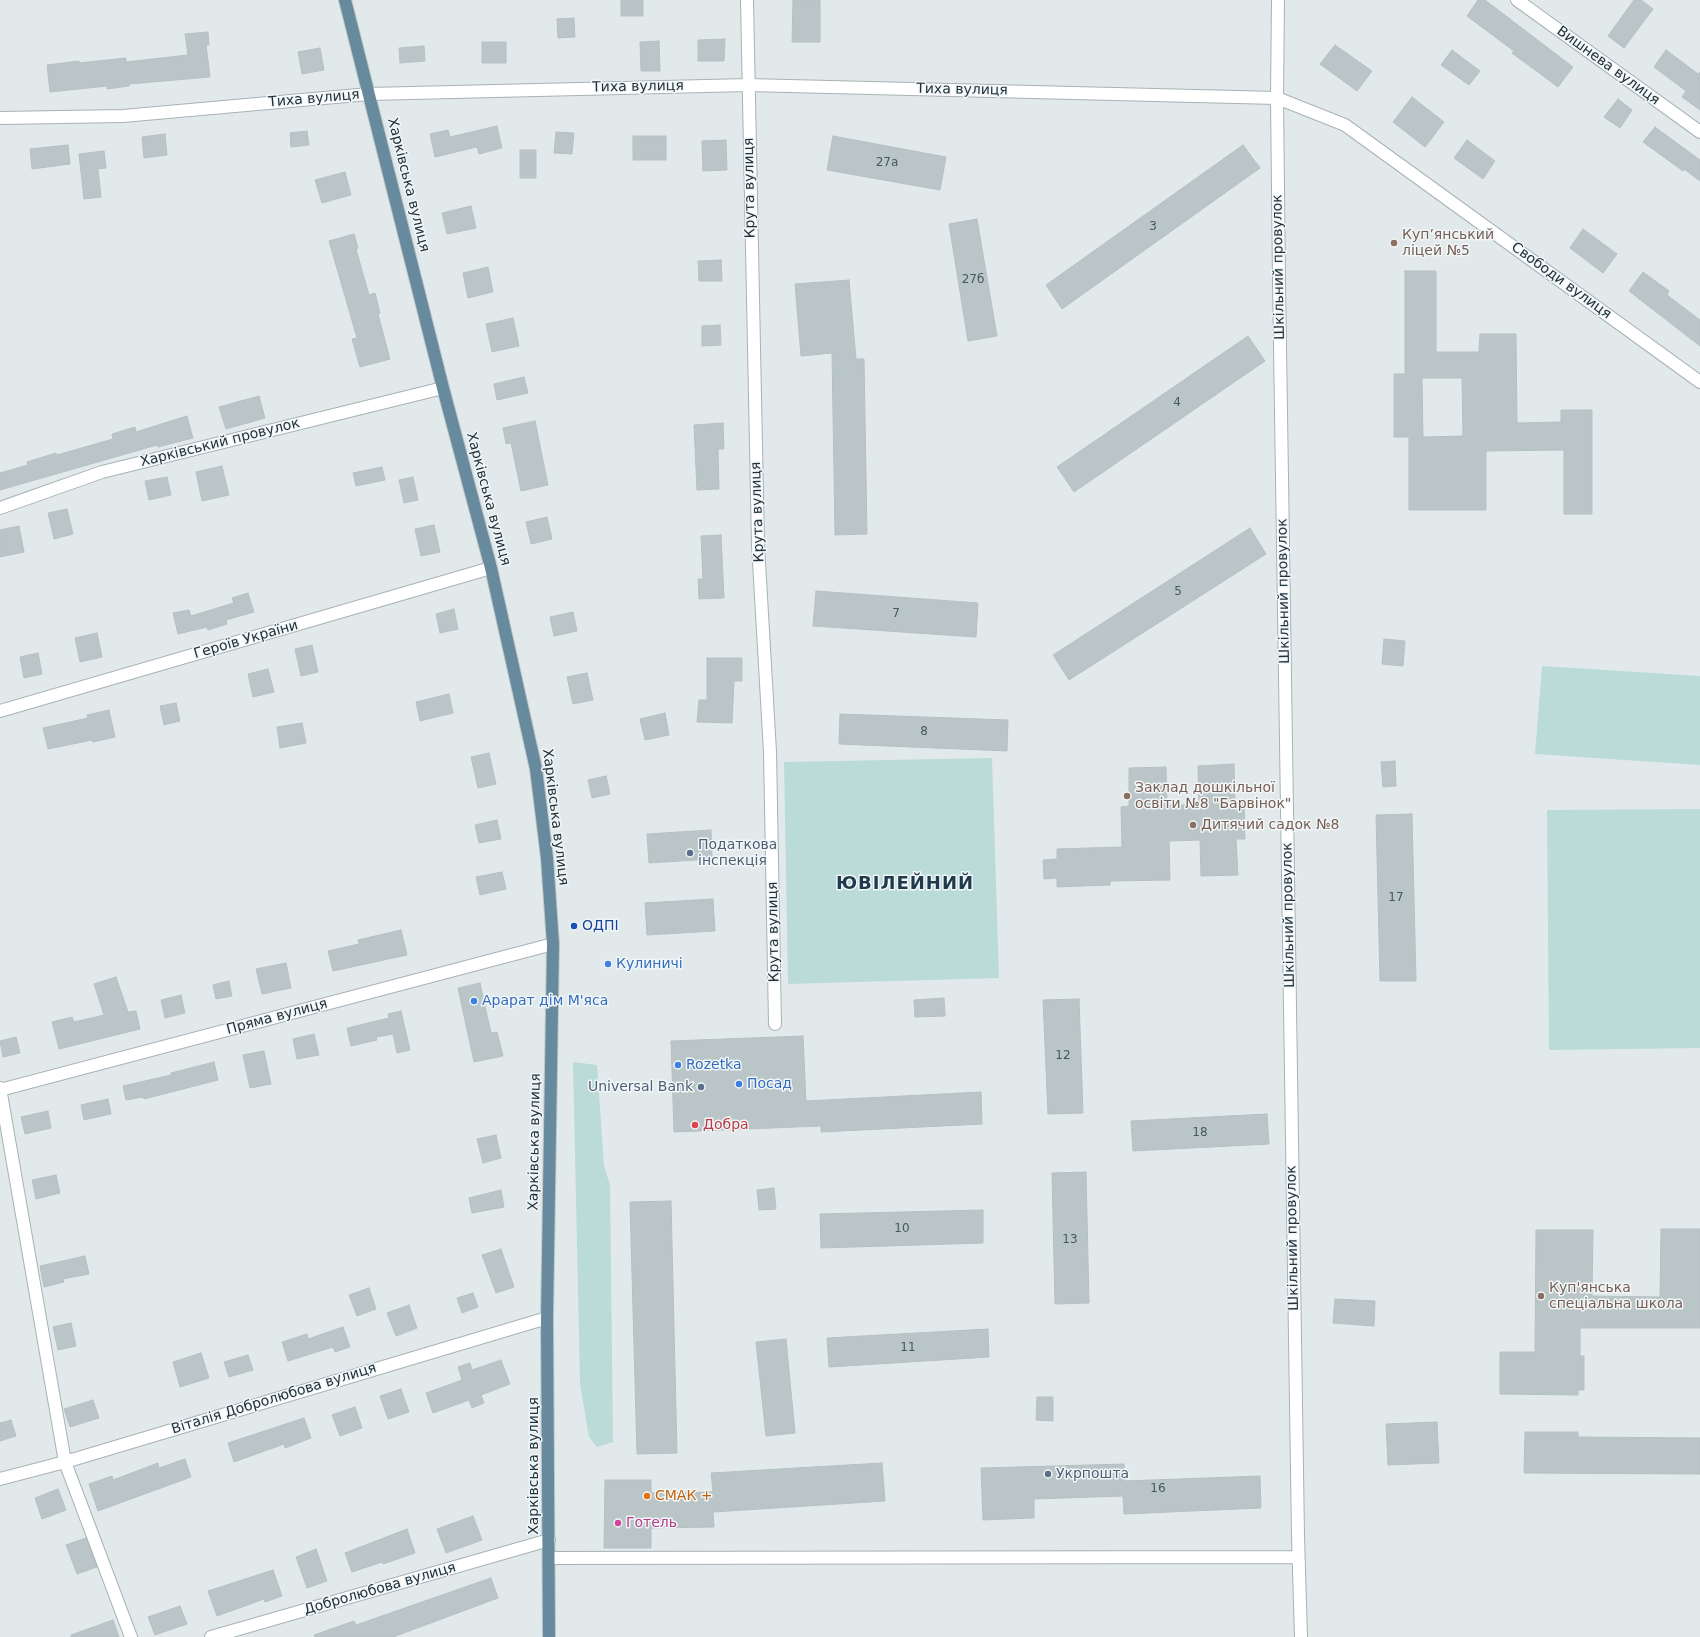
<!DOCTYPE html>
<meta charset="utf-8">
<style>
body{margin:0}
canvas{display:block;background:#e1e9eb}
</style>
<canvas width="1700" height="1637"></canvas>
<script>
const g = document.querySelector('canvas').getContext('2d');
g.lineJoin = 'round';
function fillPath(path, color) {
  g.fillStyle = color;
  g.fill(path, 'evenodd');
}
function poly(rows) {
  const path = new Path2D();
  for (const r of rows) {
    path.moveTo(r[0], r[1]);
    for (let i = 2; i < r.length; i += 2) path.lineTo(r[i], r[i + 1]);
  }
  return path;
}
function strokePath(path, color, width, dash) {
  g.strokeStyle = color;
  g.lineWidth = width;
  g.lineCap = dash ? 'butt' : 'round';
  g.setLineDash(dash || []);
  g.stroke(path);
}
function drawText(font, color, halo, rows, align = 'center') {
  g.font = font + ' "DejaVu Sans",sans-serif';
  g.lineWidth = 3;
  g.setLineDash([]);
  g.textBaseline = 'middle';
  g.strokeStyle = halo;
  g.fillStyle = color;
  for (const [text, x, y, turn = 0] of rows) {
    g.save();
    g.translate(x, y);
    g.rotate((+turn || 0) * Math.PI / 180);
    g.textAlign = isNaN(turn) ? turn : align;
    if (halo) g.strokeText(text, 0, 0);
    g.fillText(text, 0, 0);
    g.restore();
  }
}
const green = poly([
 [1542,666,1700,676,1700,765,1535,754],
 [992,758,999,978,788,984,784,762],
 [1700,809,1700,1048,1549,1050,1547,810],
 [573,1062,597,1065,604,1166,610,1185,613,1442,597,1447,589,1437,580,1384]
]);
const building = poly([
 [621,0,643,0,643,16,621,16,621,0],
 [793,0,820,0,820,42,792,42,793,0],
 [1478,0,1485,0,1573,67,1558,87,1512,53,1514,51,1467,16,1478,0],
 [1634,0,1641,0,1653,9,1624,48,1608,36,1634,0],
 [574,18,575,37,558,38,557,19,574,18],
 [208,32,209,45,206,45,210,77,129,84,129,86,107,89,107,86,50,92,47,65,79,61,79,63,126,58,126,62,188,55,185,34,208,32],
 [725,39,724,61,698,61,698,40,725,39],
 [659,41,660,71,641,71,640,42,659,41],
 [482,42,506,42,506,63,482,63,482,42],
 [1335,45,1372,71,1357,91,1320,64,1335,45],
 [424,46,425,61,400,63,399,48,424,46],
 [320,48,324,70,302,74,298,52,320,48],
 [1452,50,1480,71,1469,85,1441,65,1452,50],
 [1666,50,1698,74,1700,72,1700,110,1682,97,1686,91,1654,67,1666,50],
 [1412,97,1444,122,1425,147,1393,122,1412,97],
 [1618,99,1632,110,1620,128,1604,117,1618,99],
 [497,126,502,148,479,154,477,147,435,157,430,134,448,130,450,137,497,126],
 [1655,127,1700,160,1700,181,1684,169,1683,171,1643,142,1655,127],
 [307,131,309,145,291,147,290,133,307,131],
 [556,132,574,133,572,154,554,153,556,132],
 [165,134,167,155,144,158,142,137,165,134],
 [633,136,666,136,666,160,633,160,633,136],
 [833,136,946,157,940,190,827,170,833,136],
 [726,140,727,170,703,171,702,141,726,140],
 [1467,140,1495,161,1483,179,1454,158,1467,140],
 [68,145,70,164,32,169,30,149,68,145],
 [1243,145,1260,168,1062,309,1046,285,1243,145],
 [520,150,536,150,536,178,520,178,520,150],
 [104,151,106,168,98,169,101,197,84,199,79,154,104,151],
 [345,172,351,195,322,203,315,180,345,172],
 [471,206,476,228,447,234,442,213,471,206],
 [977,219,997,336,968,341,949,224,977,219],
 [1583,229,1617,254,1603,273,1570,248,1583,229],
 [354,234,358,248,356,249,369,295,375,293,380,313,378,314,390,359,360,367,352,339,357,338,329,241,354,234],
 [721,260,722,281,699,281,698,261,721,260],
 [488,267,493,292,468,298,463,273,488,267],
 [1405,271,1436,271,1436,352,1479,352,1480,334,1516,334,1517,423,1561,422,1561,410,1592,410,1592,514,1564,514,1564,450,1486,451,1486,510,1409,510,1409,437,1394,437,1394,374,1405,374,1405,271],
 [1422,378,1462,378,1463,436,1423,437,1422,378],
 [1643,272,1669,291,1667,295,1700,320,1700,346,1629,291,1643,272],
 [849,280,856,359,864,359,867,534,835,535,832,353,801,356,795,284,849,280],
 [513,318,519,346,492,352,486,324,513,318],
 [720,325,721,345,702,346,702,326,720,325],
 [1248,336,1265,361,1074,492,1057,467,1248,336],
 [524,377,528,393,497,400,494,384,524,377],
 [259,396,265,418,226,429,219,407,259,396],
 [187,416,193,438,158,447,157,445,0,490,0,473,28,465,27,462,56,453,57,455,113,439,112,434,135,427,136,432,187,416],
 [535,421,548,485,521,491,511,443,506,444,503,428,535,421],
 [723,423,724,449,718,449,719,489,697,490,694,425,723,423],
 [222,466,229,495,202,501,196,472,222,466],
 [382,467,385,480,356,486,353,473,382,467],
 [167,477,171,495,149,500,145,481,167,477],
 [413,477,418,500,404,503,399,480,413,477],
 [67,509,73,534,54,539,48,513,67,509],
 [547,517,552,539,531,544,526,522,547,517],
 [434,525,440,552,421,556,415,529,434,525],
 [19,526,24,552,0,557,0,530,19,526],
 [1250,528,1266,554,1069,680,1053,655,1250,528],
 [721,535,724,598,699,599,698,579,703,579,701,536,721,535],
 [816,591,978,603,976,637,813,626,816,591],
 [248,593,254,612,226,620,227,624,208,630,207,627,178,634,173,613,189,610,191,616,234,603,232,598,248,593],
 [454,609,458,629,440,633,436,614,454,609],
 [573,612,577,631,554,636,550,617,573,612],
 [97,633,102,657,80,662,75,638,97,633],
 [1384,639,1405,641,1403,666,1382,664,1384,639],
 [312,645,318,672,301,676,295,649,312,645],
 [38,653,42,674,24,678,20,657,38,653],
 [707,658,742,658,742,681,734,681,732,723,697,722,699,700,707,700,707,658],
 [268,669,274,692,253,697,248,674,268,669],
 [587,673,593,700,573,704,567,677,587,673],
 [449,694,453,713,420,721,416,702,449,694],
 [176,703,180,721,164,725,160,706,176,703],
 [109,710,115,737,93,742,92,740,48,749,43,728,88,718,87,715,109,710],
 [665,713,669,735,645,740,640,719,665,713],
 [840,714,1008,720,1007,751,839,744,840,714],
 [302,723,306,743,280,748,277,727,302,723],
 [489,753,496,784,478,788,471,757,489,753],
 [1395,761,1396,786,1383,787,1381,762,1395,761],
 [1234,764,1235,803,1244,803,1245,839,1236,839,1238,875,1201,876,1200,840,1169,841,1170,880,1110,881,1110,885,1057,887,1057,878,1044,879,1043,860,1057,859,1057,849,1122,847,1121,807,1129,806,1129,768,1166,767,1167,805,1199,805,1198,766,1234,764],
 [606,776,610,794,592,798,588,780,606,776],
 [1412,814,1416,981,1380,981,1376,815,1412,814],
 [497,820,501,839,479,843,475,825,497,820],
 [711,830,712,859,649,863,647,834,711,830],
 [502,872,506,889,480,895,476,877,502,872],
 [713,899,715,931,647,935,645,903,713,899],
 [401,930,407,955,333,971,328,951,359,944,358,940,401,930],
 [286,963,291,988,262,994,256,969,286,963],
 [116,977,128,1012,136,1011,140,1029,59,1049,52,1022,72,1017,74,1022,104,1015,94,984,116,977],
 [229,981,232,996,216,999,213,985,229,981],
 [480,983,491,1033,497,1032,503,1056,474,1062,458,988,480,983],
 [181,995,185,1013,165,1018,161,1000,181,995],
 [944,998,945,1016,915,1017,914,1000,944,998],
 [1079,999,1083,1113,1048,1114,1043,1000,1079,999],
 [401,1011,410,1050,397,1053,393,1034,376,1037,377,1040,351,1046,347,1028,389,1018,388,1014,401,1011],
 [314,1034,319,1055,297,1059,293,1039,314,1034],
 [803,1036,806,1101,981,1092,982,1124,821,1132,821,1126,674,1132,671,1041,803,1036],
 [16,1037,20,1053,3,1057,0,1041,16,1037],
 [264,1051,271,1084,250,1088,243,1055,264,1051],
 [214,1062,218,1080,144,1099,143,1097,126,1100,123,1086,171,1075,171,1073,214,1062],
 [108,1099,111,1114,84,1120,81,1105,108,1099],
 [48,1111,51,1128,25,1134,21,1117,48,1111],
 [1267,1114,1269,1144,1133,1151,1131,1121,1267,1114],
 [496,1135,501,1158,483,1163,477,1139,496,1135],
 [1086,1172,1089,1303,1055,1304,1052,1173,1086,1172],
 [56,1175,60,1193,36,1199,32,1180,56,1175],
 [774,1188,776,1209,759,1210,757,1190,774,1188],
 [501,1190,504,1207,472,1213,469,1198,501,1190],
 [671,1201,677,1453,637,1454,630,1202,671,1201],
 [983,1210,983,1243,821,1248,820,1214,983,1210],
 [1661,1229,1700,1229,1700,1328,1580,1328,1580,1356,1584,1356,1584,1390,1578,1390,1578,1395,1500,1394,1500,1352,1535,1352,1536,1230,1593,1230,1592,1296,1660,1297,1661,1229],
 [501,1249,514,1287,496,1293,482,1255,501,1249],
 [85,1256,89,1274,63,1279,64,1282,44,1287,40,1266,85,1256],
 [369,1288,376,1309,357,1316,349,1295,369,1288],
 [473,1293,478,1307,462,1313,457,1298,473,1293],
 [1335,1299,1375,1301,1374,1326,1333,1323,1335,1299],
 [409,1305,417,1328,396,1336,387,1313,409,1305],
 [71,1323,76,1346,58,1350,53,1327,71,1323],
 [343,1327,350,1347,335,1352,333,1347,288,1361,282,1342,307,1334,308,1339,343,1327],
 [988,1329,989,1357,829,1367,827,1338,988,1329],
 [786,1339,795,1433,766,1436,756,1342,786,1339],
 [201,1353,209,1378,180,1387,173,1362,201,1353],
 [248,1355,253,1370,229,1377,224,1362,248,1355],
 [501,1360,510,1384,481,1395,484,1403,472,1408,469,1400,433,1413,426,1393,462,1380,458,1367,470,1363,472,1370,501,1360],
 [401,1389,409,1412,388,1419,380,1396,401,1389],
 [1037,1397,1053,1397,1053,1421,1036,1420,1037,1397],
 [93,1400,99,1418,70,1427,64,1409,93,1400],
 [355,1407,362,1428,340,1436,332,1415,355,1407],
 [304,1418,311,1438,285,1448,284,1444,234,1462,228,1443,304,1418],
 [11,1420,16,1436,0,1441,0,1423,11,1420],
 [1437,1422,1439,1463,1388,1465,1386,1424,1437,1422],
 [1525,1432,1578,1432,1578,1437,1700,1438,1700,1474,1524,1473,1525,1432],
 [185,1459,191,1477,98,1511,89,1484,112,1476,113,1480,158,1463,159,1468,185,1459],
 [882,1463,885,1501,713,1512,714,1527,651,1528,651,1548,604,1548,605,1480,651,1480,651,1493,713,1492,711,1473,882,1463],
 [1124,1464,1125,1481,1260,1476,1261,1508,1124,1514,1123,1496,1034,1499,1034,1518,983,1520,981,1468,1124,1464],
 [58,1489,66,1510,42,1519,35,1498,58,1489],
 [473,1516,482,1540,446,1553,437,1529,473,1516],
 [407,1529,415,1553,383,1564,382,1562,352,1572,345,1553,407,1529],
 [86,1538,97,1567,77,1574,66,1545,86,1538],
 [316,1549,327,1581,307,1588,296,1557,316,1549],
 [273,1570,282,1596,265,1602,264,1599,217,1616,208,1591,273,1570],
 [491,1578,498,1598,393,1637,315,1637,314,1635,354,1621,356,1625,491,1578],
 [180,1606,187,1624,155,1635,148,1617,180,1606],
 [113,1620,119,1637,71,1637,71,1635,113,1620]
]);
const street = poly([
 [747,0,758,545,770,752,775,1024],
 [1278,0,1277,98,1279,280,1298,1536,1301,1637],
 [1517,0,1700,132],
 [0,118,123,116,369,94,748,85,1277,98,1345,125,1700,382],
 [0,508,102,472,443,388],
 [0,711,491,568],
 [0,1088,65,1462,131,1637],
 [0,1090,553,944],
 [0,1479,65,1462,547,1318],
 [549,1558,1298,1557],
 [211,1637,549,1540]
]);
const primary = poly([
 [345,0,443,388,491,568,536,769,547,858,553,944,547,1318,549,1637]
]);
const markers = [
 [1394,243,4,"#8d6e63"],
 [1127,796,4,"#8d6e63"],
 [1193,825,4,"#8d6e63"],
 [690,853,4,"#5c6f8a"],
 [574,926,4,"#1a4fb4"],
 [608,964,4,"#3f7fe0"],
 [474,1001,4,"#3f7fe0"],
 [678,1065,4,"#3f7fe0"],
 [739,1084,4,"#3f7fe0"],
 [701,1087,4,"#5c6f8a"],
 [695,1125,4,"#e0444e"],
 [1541,1296,4,"#8d6e63"],
 [1048,1474,4,"#5c6f8a"],
 [647,1496,4,"#e8710a"],
 [618,1523,4,"#d1479c"]
];
const numberNames = [
 ["27а",887,163],
 ["3",1153,227],
 ["27б",973,280],
 ["4",1177,403],
 ["5",1178,592],
 ["7",896,614],
 ["8",924,732],
 ["17",1396,898],
 ["12",1063,1056],
 ["18",1200,1133],
 ["10",902,1229],
 ["13",1070,1240],
 ["11",908,1348],
 ["16",1158,1489]
];
const streetNames = [
 ["Вишнева вулиця",1608,66,36],
 ["Тиха вулиця",638,87,-1],
 ["Тиха вулиця",962,90,1],
 ["Тиха вулиця",314,99,-5],
 ["Харківська вулиця",408,185,76],
 ["Крута вулиця",750,188,-91],
 ["Шкільний провулок",1279,267,-91],
 ["Свободи вулиця",1561,281,36],
 ["Харківський провулок",220,443,-14],
 ["Харківська вулиця",488,499,75],
 ["Крута вулиця",758,512,-92],
 ["Шкільний провулок",1284,591,-91],
 ["Героїв України",246,640,-16],
 ["Харківська вулиця",555,817,83],
 ["Шкільний провулок",1289,915,-91],
 ["Крута вулиця",774,932,-91],
 ["Пряма вулиця",277,1017,-15],
 ["Харківська вулиця",535,1142,-89],
 ["Шкільний провулок",1293,1238,-91],
 ["Віталія Добролюбова вулиця",274,1399,-17],
 ["Харківська вулиця",534,1466,-90],
 ["Добролюбова вулиця",380,1589,-16]
];
const educationNames = [
 ["Куп’янський",1402,235],
 ["ліцей №5",1402,251],
 ["Заклад дошкільної",1135,788],
 ["освіти №8 \"Барвінок\"",1135,804],
 ["Дитячий садок №8",1201,825],
 ["Куп'янська",1549,1288],
 ["спеціальна школа",1549,1304]
];
const serviceNames = [
 ["Податкова",698,845],
 ["інспекція",698,861],
 ["Universal Bank",693,1087,"right"],
 ["Укрпошта",1056,1474]
];
const transitNames = [
 ["ОДПІ",582,926]
];
const shopNames = [
 ["Кулиничі",616,964],
 ["Арарат дім М'яса",482,1001],
 ["Rozetka",686,1065],
 ["Посад",747,1084]
];
const healthNames = [
 ["Добра",703,1125]
];
const foodNames = [
 ["СМАК +",655,1496]
];
const hotelNames = [
 ["Готель",626,1523]
];
const districtNames = [
 ["ЮВІЛЕЙНИЙ",905,884]
];
fillPath(green, '#bbdbd8');
fillPath(building, '#bac5c8');
strokePath(building, '#b4c1c4', 1);
strokePath(street, '#a8b2b6', 14);
strokePath(primary, '#c1c6c8', 14);
strokePath(street, '#fff', 12);
strokePath(primary, '#688a9e', 12);
for (const [x, y, r, color] of markers) {
  const dot = new Path2D();
  dot.arc(x, y, r, 0, 2 * Math.PI);
  g.fillStyle = color;
  g.fill(dot);
  strokePath(dot, '#f1f7f8', 1.5);
}
drawText('12px', '#48575e', null, numberNames);
drawText('14px', '#22323b', '#f1f7f8', streetNames);
drawText('14px', '#785e54', '#f1f7f8', educationNames, 'left');
drawText('14px', '#4e5e75', '#f1f7f8', serviceNames, 'left');
drawText('14px', '#164399', '#f1f7f8', transitNames, 'left');
drawText('14px', '#366cbe', '#f1f7f8', shopNames, 'left');
drawText('14px', '#be3a42', '#f1f7f8', healthNames, 'left');
drawText('14px', '#c56008', '#f1f7f8', foodNames, 'left');
drawText('14px', '#b23c85', '#f1f7f8', hotelNames, 'left');
g.letterSpacing = '1px';
drawText('bold 18px', '#1f3a4c', '#f1f7f8', districtNames);
g.letterSpacing = '0px';
</script>
